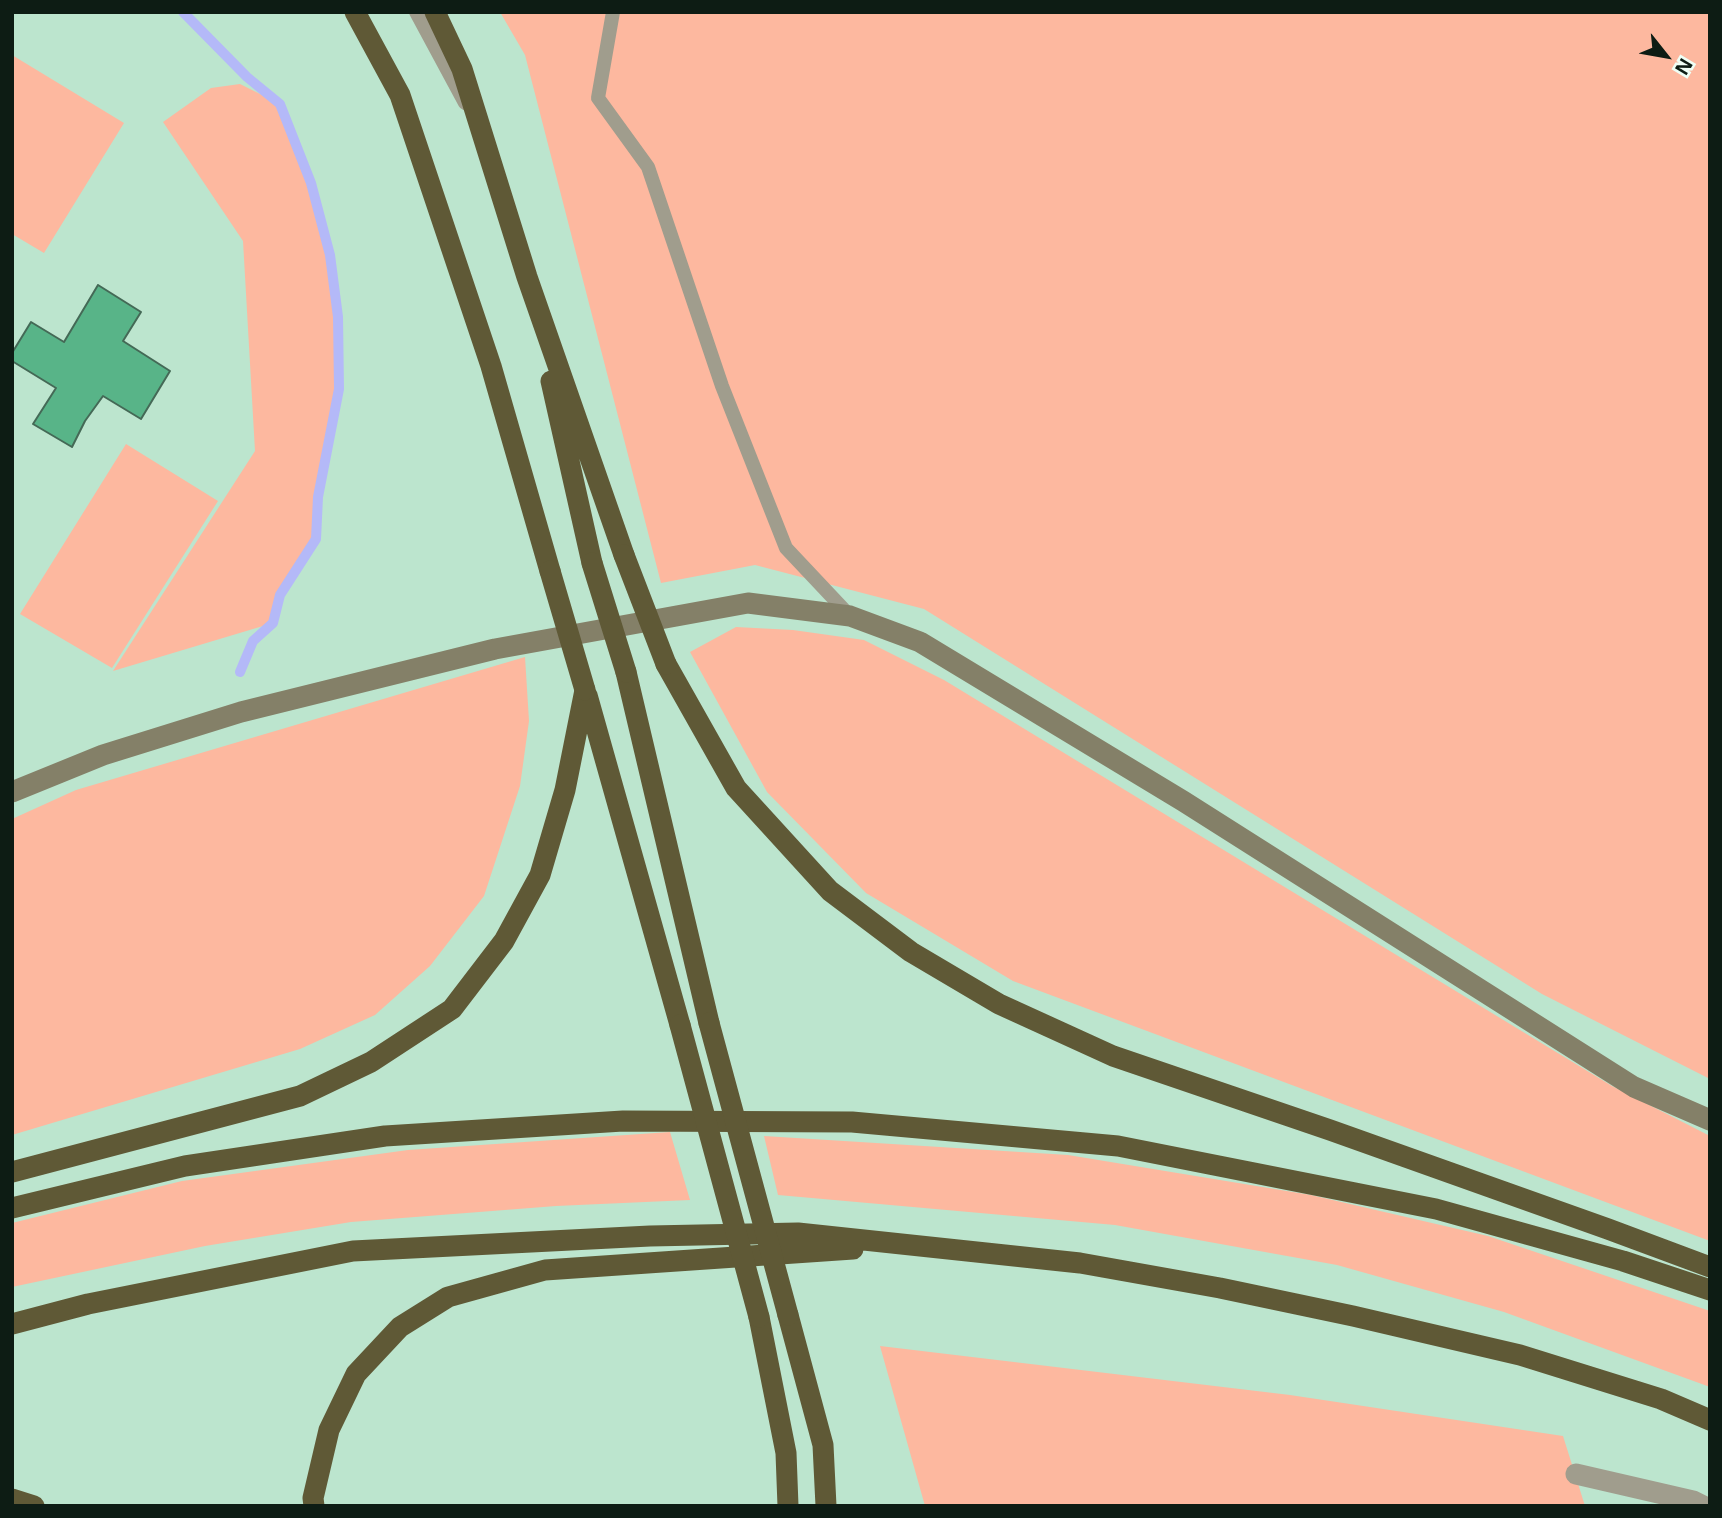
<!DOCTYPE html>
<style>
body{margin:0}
#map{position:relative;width:1722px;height:1518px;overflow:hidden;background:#bce5ce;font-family:"Open Sans",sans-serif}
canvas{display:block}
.frame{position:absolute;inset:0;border:14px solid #0d1c14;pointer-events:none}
.north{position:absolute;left:1631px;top:21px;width:70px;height:70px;-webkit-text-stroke:5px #effff6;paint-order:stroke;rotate:121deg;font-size:19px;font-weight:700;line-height:28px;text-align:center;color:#0d1c14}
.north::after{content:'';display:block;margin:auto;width:24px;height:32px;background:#0d1c14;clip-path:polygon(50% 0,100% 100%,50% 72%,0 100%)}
</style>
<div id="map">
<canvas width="1722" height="1518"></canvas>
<div class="frame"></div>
<div class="north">N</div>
</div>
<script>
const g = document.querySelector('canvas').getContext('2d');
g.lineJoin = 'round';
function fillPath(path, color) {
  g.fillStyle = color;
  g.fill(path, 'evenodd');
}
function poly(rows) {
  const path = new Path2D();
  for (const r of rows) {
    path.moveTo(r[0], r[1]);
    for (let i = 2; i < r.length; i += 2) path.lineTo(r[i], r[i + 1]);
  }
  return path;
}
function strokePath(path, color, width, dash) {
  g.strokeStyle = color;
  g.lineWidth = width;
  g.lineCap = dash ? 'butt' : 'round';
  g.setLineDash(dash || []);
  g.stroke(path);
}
const green = poly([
 [500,12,1710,12,1710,1079,1542,994,924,609,755,565,661,583,525,55],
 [12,55,124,123,44,253,12,234],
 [240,84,280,104,320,219,334,286,339,358,320,489,316,539,280,595,273,623,113,671,255,451,243,241,163,122,211,88],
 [126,444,218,501,112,668,20,614],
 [736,627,793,630,864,640,944,680,1612,1086,1710,1136,1710,1241,1013,981,866,893,767,792,690,652],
 [525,657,529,721,520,786,484,896,430,966,375,1015,300,1049,12,1135,12,819,76,790],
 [670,1132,690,1200,556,1206,351,1222,205,1246,12,1287,12,1223,182,1181,408,1150],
 [764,1136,1068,1155,1311,1195,1488,1236,1710,1311,1710,1387,1504,1312,1337,1265,1115,1225,778,1195],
 [880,1346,1290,1395,1563,1436,1585,1506,925,1506]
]);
const stream = poly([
 [183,12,247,77,280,104,311,183,330,255,338,317,339,389,318,497,316,539,280,595,273,623,253,641,240,672]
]);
const building = poly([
 [98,285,141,312,123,341,170,371,141,419,103,396,85,421,72,447,33,424,56,388,12,361,12,353,31,322,64,342,98,285]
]);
const service = poly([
 [416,12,465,103],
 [613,12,598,98,648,167,722,386,786,548,850,616]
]);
const minor = poly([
 [1576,1474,1693,1501,1703,1506]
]);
const secondary = poly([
 [12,792,103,755,241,712,495,649,748,603,850,616,920,642,1183,801,1634,1087,1710,1120]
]);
const motorway = poly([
 [355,12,400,95,491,366,550,571],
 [435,12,462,69,527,277,624,555],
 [551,381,592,563],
 [666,664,736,788,830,891,911,952,999,1004,1113,1056,1330,1130,1608,1229,1710,1267],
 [626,672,709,1023],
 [587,695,680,1025],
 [12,1172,300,1096,371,1062,452,1009,504,941,540,875,565,790,585,690],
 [12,1208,185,1166,385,1136,623,1121,852,1122,1118,1146,1436,1209,1623,1261,1710,1290],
 [788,1315,823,1445,826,1506],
 [759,1317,786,1453,788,1506],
 [12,1324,88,1304,353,1251,650,1236,798,1233,1080,1263,1220,1288,1353,1316,1520,1355,1661,1399,1710,1420],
 [12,1499,34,1506],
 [314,1506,313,1498,329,1430,356,1374,400,1327,448,1297,545,1270,853,1249]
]);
const motorwayBridge = poly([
 [624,555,666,664],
 [592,563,626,672],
 [550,571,585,690],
 [709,1023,788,1315],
 [680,1025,759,1317]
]);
fillPath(green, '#fdb89f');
strokePath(stream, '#b4b9f8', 10);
fillPath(building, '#58b488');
strokePath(building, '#446956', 2);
strokePath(service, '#a09d8d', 14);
strokePath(minor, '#a09d8d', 21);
strokePath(secondary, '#848068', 21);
strokePath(motorway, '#5f5936', 21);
strokePath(motorwayBridge, '#5f5936', 21);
</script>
